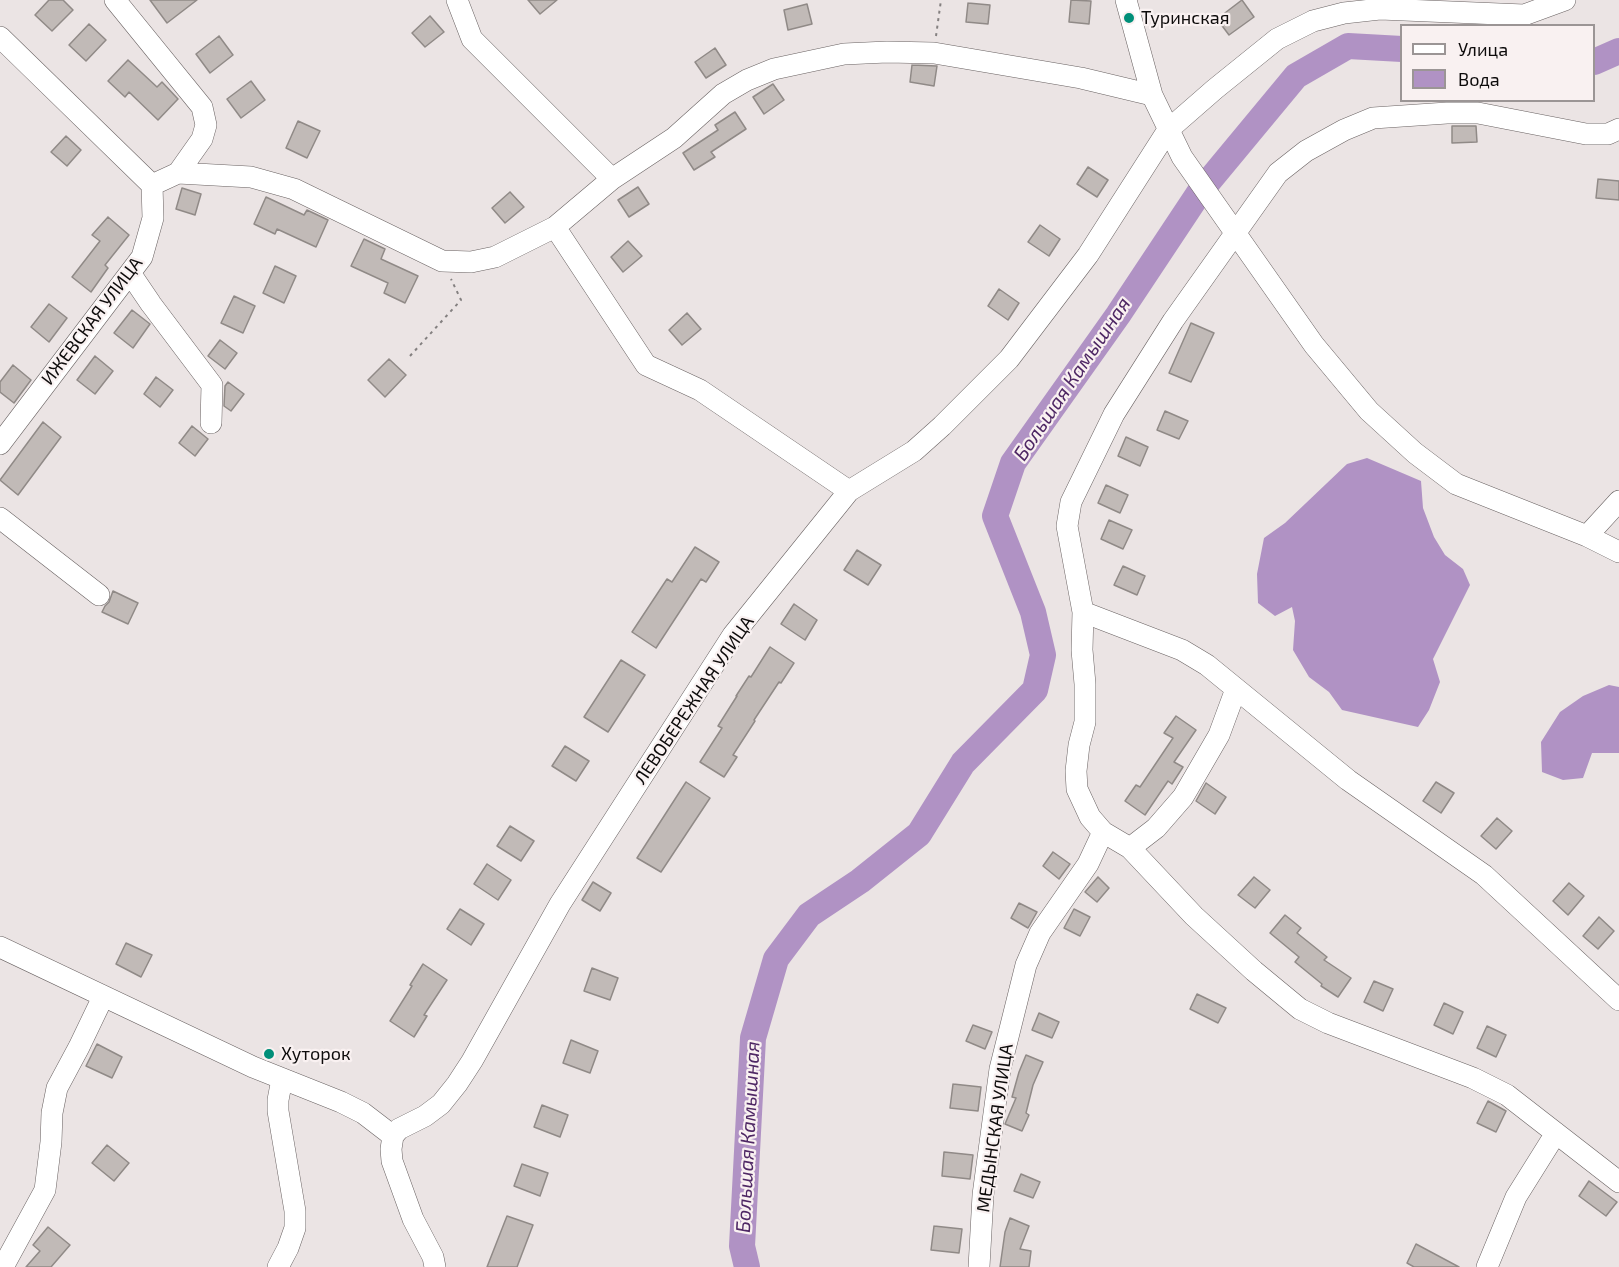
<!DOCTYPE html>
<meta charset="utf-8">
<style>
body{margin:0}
#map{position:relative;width:1619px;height:1267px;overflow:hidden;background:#ebe4e4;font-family:"Exo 2",sans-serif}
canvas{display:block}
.legend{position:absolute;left:1400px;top:24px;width:195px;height:78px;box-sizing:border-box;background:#f9f1f1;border:2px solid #9b9595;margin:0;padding:8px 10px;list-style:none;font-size:18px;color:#0d0b0b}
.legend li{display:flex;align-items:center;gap:12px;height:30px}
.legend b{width:30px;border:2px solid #9b9595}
</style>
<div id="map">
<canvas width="1619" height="1267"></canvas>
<ul class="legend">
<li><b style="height:8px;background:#fff"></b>Улица</li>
<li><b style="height:16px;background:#b092c4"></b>Вода</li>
</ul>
</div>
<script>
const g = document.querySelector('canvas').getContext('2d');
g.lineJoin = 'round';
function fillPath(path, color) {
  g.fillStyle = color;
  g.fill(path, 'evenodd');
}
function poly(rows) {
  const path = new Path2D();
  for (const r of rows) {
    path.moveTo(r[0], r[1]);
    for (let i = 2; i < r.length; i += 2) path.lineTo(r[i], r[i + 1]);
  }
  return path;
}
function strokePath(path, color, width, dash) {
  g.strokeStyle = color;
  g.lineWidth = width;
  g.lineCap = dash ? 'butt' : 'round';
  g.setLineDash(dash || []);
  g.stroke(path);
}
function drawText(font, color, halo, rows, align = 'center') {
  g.font = font + ' "Exo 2",sans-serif';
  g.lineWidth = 4.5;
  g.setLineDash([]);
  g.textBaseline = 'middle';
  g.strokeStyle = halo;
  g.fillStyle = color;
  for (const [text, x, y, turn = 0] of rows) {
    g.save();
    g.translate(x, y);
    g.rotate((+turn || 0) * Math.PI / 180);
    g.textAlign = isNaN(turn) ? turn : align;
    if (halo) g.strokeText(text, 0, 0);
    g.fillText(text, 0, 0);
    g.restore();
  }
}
const water = poly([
 [1367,458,1421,481,1423,508,1434,537,1445,555,1463,569,1470,585,1433,659,1440,682,1429,710,1418,727,1342,710,1329,692,1309,677,1293,650,1295,621,1292,607,1275,616,1258,603,1257,574,1264,538,1285,523,1347,464],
 [1609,685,1619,687,1619,753,1592,753,1583,778,1563,780,1542,772,1541,742,1560,712,1583,696]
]);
const river = poly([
 [1594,62,1619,51],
 [747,1267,742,1246,753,1038,776,959,809,915,860,881,919,834,963,763,1035,690,1043,655,1033,612,995,516,1013,463,1118,315,1199,193,1296,76,1348,46,1402,49]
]);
const building = poly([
 [49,0,63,0,73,10,52,31,35,15,49,0],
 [150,0,197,0,167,23,150,0],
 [528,0,557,0,540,14,528,0],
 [1071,0,1091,1,1089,24,1069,22,1071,0],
 [1242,0,1254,17,1229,35,1217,19,1242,0],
 [968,3,990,5,988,24,966,22,968,3],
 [807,4,812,24,788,30,784,10,807,4],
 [430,16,444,32,425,47,412,33,430,16],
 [89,24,106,40,86,61,69,45,89,24],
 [219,36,233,55,210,73,196,54,219,36],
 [715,48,726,65,706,78,695,62,715,48],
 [128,60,157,87,162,82,178,99,158,120,129,92,125,97,108,81,128,60],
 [912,65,937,66,934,86,910,82,912,65],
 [251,81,265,100,241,118,227,99,251,81],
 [773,84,784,100,764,114,753,97,773,84],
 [735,112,746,129,711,152,715,157,694,170,683,153,718,130,715,125,735,112],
 [298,121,320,131,307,158,286,148,298,121],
 [1452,126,1476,126,1477,142,1452,143,1452,126],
 [66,136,81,150,67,166,51,152,66,136],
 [1088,167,1108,180,1097,197,1077,184,1088,167],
 [1598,179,1619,181,1619,200,1596,198,1598,179],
 [638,187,649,204,629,217,618,200,638,187],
 [182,188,201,194,195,215,176,209,182,188],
 [510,192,524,207,505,223,492,208,510,192],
 [266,197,304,215,307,210,328,220,316,247,277,229,275,234,254,224,266,197],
 [108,217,129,235,105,265,108,268,91,292,72,277,100,241,92,235,108,217],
 [1040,225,1060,239,1049,256,1028,242,1040,225],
 [364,239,385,249,381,259,418,276,405,303,384,293,388,283,351,266,364,239],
 [628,241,642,256,623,272,611,257,628,241],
 [275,266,296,276,284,303,263,293,275,266],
 [999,289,1019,303,1008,320,988,306,999,289],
 [234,296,255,306,243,333,221,323,234,296],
 [49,304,67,318,49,342,31,327,49,304],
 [132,310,150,324,133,348,114,333,132,310],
 [687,313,701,329,682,345,669,330,687,313],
 [1191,323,1214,333,1191,382,1169,373,1191,323],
 [220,340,237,353,225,369,208,356,220,340],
 [95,356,113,371,95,394,77,380,95,356],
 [389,359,406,375,385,397,368,380,389,359],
 [13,365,31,380,14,403,0,392,0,382,13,365],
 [156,377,173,390,160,407,144,394,156,377],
 [228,382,244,394,231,411,224,406,225,386,228,382],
 [1165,411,1188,421,1179,439,1157,430,1165,411],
 [43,422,61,437,18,495,0,480,43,422],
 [192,426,208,439,195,456,179,443,192,426],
 [1126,437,1148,447,1140,466,1118,456,1126,437],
 [1106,485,1128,495,1120,513,1098,503,1106,485],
 [1109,520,1132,530,1123,549,1101,539,1109,520],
 [695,547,719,562,706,582,701,579,656,648,632,632,667,579,672,582,695,547],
 [857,550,881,565,868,585,844,570,857,550],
 [1123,566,1145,576,1137,595,1114,585,1123,566],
 [113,591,138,603,128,624,102,612,105,606,109,602,113,591],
 [794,604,817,620,805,640,781,624,794,604],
 [770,647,794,663,781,683,779,682,754,720,755,721,733,755,737,757,724,777,700,762,722,728,718,726,737,696,736,696,749,676,751,677,770,647],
 [621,660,645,675,608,732,584,717,621,660],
 [1176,716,1196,730,1174,762,1183,767,1172,784,1168,781,1145,815,1125,801,1136,785,1140,787,1173,738,1164,733,1176,716],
 [565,746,589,761,576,781,552,766,565,746],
 [686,782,710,798,661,872,637,858,686,782],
 [1436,782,1454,793,1441,813,1423,801,1436,782],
 [1206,783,1226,797,1215,814,1196,801,1206,783],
 [1497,818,1512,831,1496,849,1481,836,1497,818],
 [510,826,534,841,521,861,497,846,510,826],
 [1053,852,1070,864,1059,879,1043,866,1053,852],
 [487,864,511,880,498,900,474,884,487,864],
 [1098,877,1109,888,1097,902,1085,892,1098,877],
 [1254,877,1270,890,1255,908,1238,895,1254,877],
 [593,882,611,893,600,911,582,900,593,882],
 [1569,883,1584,896,1568,915,1553,901,1569,883],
 [1019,903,1037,912,1028,928,1011,918,1019,903],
 [460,909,484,924,471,945,447,929,460,909],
 [1074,909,1090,917,1080,936,1064,928,1074,909],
 [1285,915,1301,928,1297,933,1327,957,1324,960,1351,978,1338,997,1321,986,1322,984,1295,962,1299,957,1270,933,1285,915],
 [1599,917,1614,931,1598,949,1583,936,1599,917],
 [126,943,152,955,141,977,116,964,126,943],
 [423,964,447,980,424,1015,427,1016,414,1037,390,1021,412,986,410,985,423,964],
 [592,968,618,978,610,1000,584,991,592,968],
 [1374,981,1393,989,1383,1011,1364,1002,1374,981],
 [1197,994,1226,1008,1218,1023,1190,1009,1197,994],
 [1444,1003,1463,1012,1453,1034,1434,1025,1444,1003],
 [1039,1013,1059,1022,1052,1038,1032,1030,1039,1013],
 [973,1025,992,1032,985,1049,966,1041,973,1025],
 [1487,1026,1506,1035,1496,1057,1477,1048,1487,1026],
 [571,1040,598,1051,590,1073,563,1063,571,1040],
 [97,1044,122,1057,112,1078,86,1066,97,1044],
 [1026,1055,1043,1062,1033,1085,1026,1113,1029,1115,1022,1131,1005,1124,1016,1098,1012,1097,1019,1072,1026,1055],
 [953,1084,981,1087,978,1111,950,1108,953,1084],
 [1488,1101,1506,1111,1496,1132,1477,1123,1488,1101],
 [542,1105,568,1115,560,1137,534,1127,542,1105],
 [107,1145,129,1163,114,1181,92,1163,107,1145],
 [944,1152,973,1155,970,1179,942,1176,944,1152],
 [522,1164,548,1173,540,1196,514,1186,522,1164],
 [1021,1174,1040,1182,1033,1198,1014,1191,1021,1174],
 [1589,1181,1617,1202,1606,1216,1579,1196,1589,1181],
 [507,1216,533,1225,517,1267,487,1267,507,1216],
 [1010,1218,1029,1226,1020,1249,1031,1251,1029,1267,1000,1267,1005,1232,1010,1218],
 [934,1226,962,1229,959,1253,931,1250,934,1226],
 [48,1227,70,1245,51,1267,26,1267,40,1251,33,1245,48,1227],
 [1416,1244,1459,1267,1414,1267,1407,1263,1416,1244]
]);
const path = poly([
 [936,36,941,0],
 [410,356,461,300,451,279]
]);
const minor = poly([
 [115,0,202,107,206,125,202,139,178,173],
 [457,0,472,39,612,179],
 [1126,0,1152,95,1182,157,1314,345,1369,411,1415,453,1456,484,1587,536,1619,552],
 [0,37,152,185],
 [1619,129,1608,134,1586,134,1478,113,1447,113,1373,118,1344,130,1306,151,1278,173,1173,321,1114,414,1071,502,1067,526,1083,612,1082,650,1085,684,1085,722,1079,745,1076,771,1077,789,1090,817,1103,832,1130,848,1194,916,1254,971,1300,1009,1328,1023,1473,1078,1507,1095,1619,1182],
 [152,185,178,173,251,177,294,189,442,261,471,262,495,257,555,227,612,179,674,138,723,94,747,80,774,69,844,54,887,52,934,53,1081,78,1152,95],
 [555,227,646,365,700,390,849,491],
 [130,273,151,304,212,385,211,423],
 [0,444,142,257,153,218,152,185],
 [0,518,99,595],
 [1587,536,1619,501],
 [1083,612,1182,650,1207,665,1348,780,1484,875,1619,1000],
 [1130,848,1156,828,1183,797,1219,735,1236,689],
 [0,947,253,1067,341,1102,363,1113,393,1136],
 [3,1267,45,1190,51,1142,52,1113,57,1088,79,1047,103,997],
 [278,1267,288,1248,295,1228,295,1211,278,1111,278,1100,282,1079],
 [435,1267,433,1257,413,1219,392,1161,391,1149,393,1136,399,1129,425,1116,441,1104,457,1084,472,1061,560,904,733,635,849,491,914,451,942,426,1009,359,1088,255,1168,130,1215,89,1277,39,1313,21,1344,13,1380,9,1524,15,1565,0],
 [979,1267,983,1195,1000,1069,1026,965,1040,933,1088,864,1103,832],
 [1487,1267,1516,1197,1556,1133]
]);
const markers = [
 [1129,18,6,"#008f79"],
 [269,1054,6,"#008f79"]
];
const poiNames = [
 ["Туринская",1141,18],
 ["Хуторок",281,1054]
];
const streetNames = [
 ["ИЖЕВСКАЯ УЛИЦА",92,321,-53],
 ["ЛЕВОБЕРЕЖНАЯ УЛИЦА",694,700,-56],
 ["МЕДЫНСКАЯ УЛИЦА",995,1128,-82]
];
const waterNames = [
 ["Большая Камышная",1072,379,-56],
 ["Большая Камышная",748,1137,-87]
];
fillPath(water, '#b092c4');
strokePath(river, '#b092c4', 26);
fillPath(building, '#c1bab7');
strokePath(building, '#908a87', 1.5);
strokePath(minor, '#696262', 22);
strokePath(path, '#848080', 2, [3, 4.5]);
strokePath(minor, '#fff', 21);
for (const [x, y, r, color] of markers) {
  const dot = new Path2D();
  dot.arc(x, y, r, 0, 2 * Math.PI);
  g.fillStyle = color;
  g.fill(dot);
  strokePath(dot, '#f9f1f1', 2);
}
drawText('18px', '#0d0b0b', '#f9f1f1', poiNames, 'left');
drawText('18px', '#0d0b0b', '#f9f1f1', streetNames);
drawText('italic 20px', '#4f2865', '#f9f1f1', waterNames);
</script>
